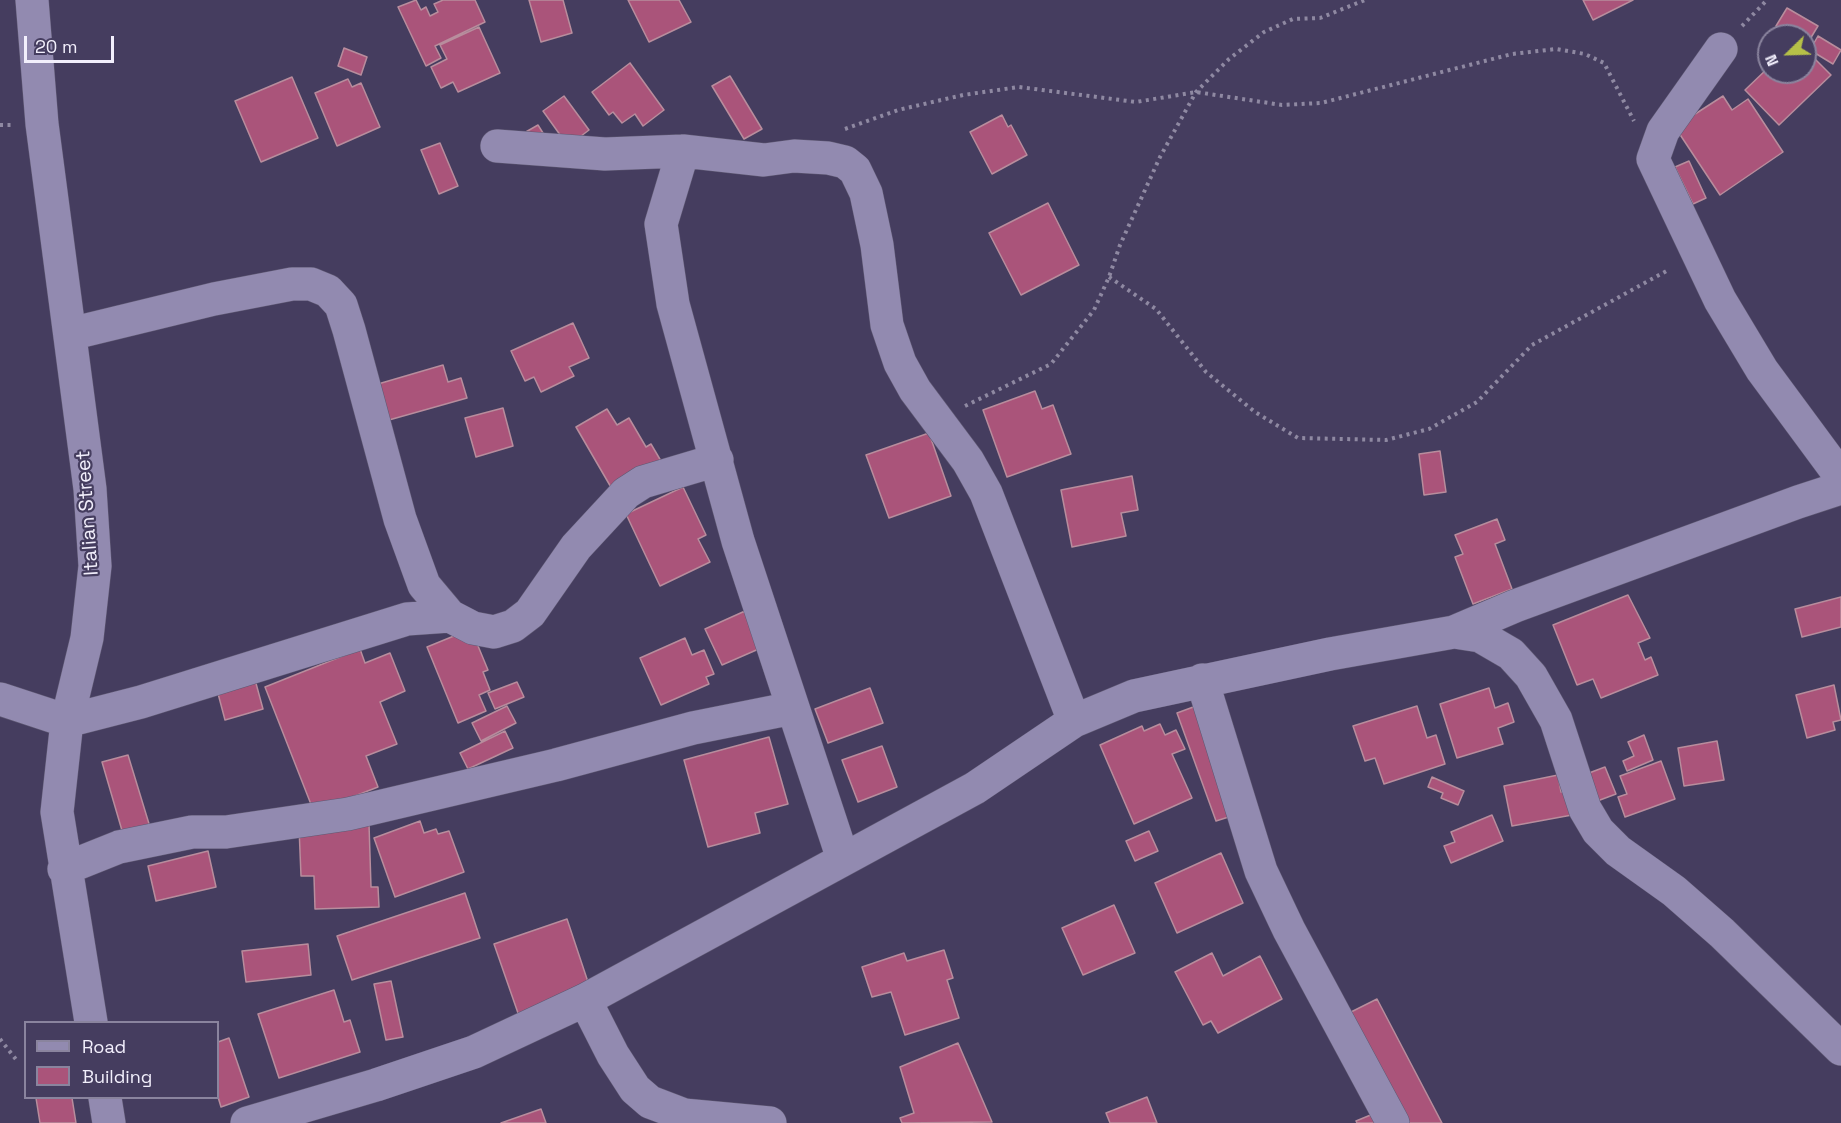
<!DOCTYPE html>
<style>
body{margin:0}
#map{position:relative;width:1841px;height:1123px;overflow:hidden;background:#453d5f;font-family:"Space Grotesk",sans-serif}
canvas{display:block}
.legend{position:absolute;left:24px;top:1021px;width:195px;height:78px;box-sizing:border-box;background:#453d5f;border:2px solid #8a849e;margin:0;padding:8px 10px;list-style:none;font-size:18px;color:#f2effc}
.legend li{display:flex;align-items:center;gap:12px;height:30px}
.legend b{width:30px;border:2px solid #8a849e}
.north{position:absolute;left:1757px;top:24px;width:60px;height:60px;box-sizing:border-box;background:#453d5f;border:2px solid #8a849e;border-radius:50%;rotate:247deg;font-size:16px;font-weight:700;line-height:24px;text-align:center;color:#f2effc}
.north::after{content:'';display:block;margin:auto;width:21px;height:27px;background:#b6c148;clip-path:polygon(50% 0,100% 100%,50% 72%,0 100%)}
.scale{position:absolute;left:24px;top:36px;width:90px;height:27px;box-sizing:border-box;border:3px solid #f2effc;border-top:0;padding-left:8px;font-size:18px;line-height:21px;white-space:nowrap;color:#f2effc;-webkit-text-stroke:4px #453d5f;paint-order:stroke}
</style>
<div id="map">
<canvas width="1841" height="1123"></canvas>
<ul class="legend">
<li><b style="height:8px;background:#928ab0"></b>Road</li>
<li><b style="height:16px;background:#aa547a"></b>Building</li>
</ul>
<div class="north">N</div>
<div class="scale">20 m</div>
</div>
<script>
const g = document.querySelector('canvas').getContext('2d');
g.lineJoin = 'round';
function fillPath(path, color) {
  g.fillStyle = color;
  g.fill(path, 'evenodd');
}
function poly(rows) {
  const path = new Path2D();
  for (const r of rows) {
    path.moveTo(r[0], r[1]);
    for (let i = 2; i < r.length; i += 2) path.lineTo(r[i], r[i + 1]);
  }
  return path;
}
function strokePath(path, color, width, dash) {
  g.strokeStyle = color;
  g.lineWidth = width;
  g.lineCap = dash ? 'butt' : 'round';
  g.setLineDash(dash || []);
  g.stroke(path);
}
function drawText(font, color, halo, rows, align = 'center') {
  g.font = font + ' "Space Grotesk",sans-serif';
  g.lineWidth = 4.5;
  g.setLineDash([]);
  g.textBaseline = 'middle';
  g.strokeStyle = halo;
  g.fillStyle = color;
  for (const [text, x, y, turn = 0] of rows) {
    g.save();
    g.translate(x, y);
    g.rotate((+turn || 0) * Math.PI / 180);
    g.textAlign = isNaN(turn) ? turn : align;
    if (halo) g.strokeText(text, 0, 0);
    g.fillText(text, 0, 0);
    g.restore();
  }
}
const building = poly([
 [416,0,421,10,426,7,430,16,438,12,434,4,443,0,475,0,485,22,435,46,441,58,426,66,398,7,416,0],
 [529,0,563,0,572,33,541,42,529,0],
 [628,0,679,0,691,22,649,42,628,0],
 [1583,0,1633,0,1593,20,1583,0],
 [1787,8,1818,26,1807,44,1805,36,1793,36,1776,26,1787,8],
 [479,27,500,73,458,92,453,82,441,88,431,67,447,59,440,45,479,27],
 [1818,36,1841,50,1833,64,1810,50,1818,36],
 [344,48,367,57,361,75,338,66,344,48],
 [1805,49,1831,75,1779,125,1745,90,1769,67,1769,72,1805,72,1805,49],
 [630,63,664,110,643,126,635,114,622,123,613,112,609,115,592,92,630,63],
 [730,76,762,129,744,139,712,86,730,76],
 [292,77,318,138,261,162,235,101,292,77],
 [348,79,352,87,361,83,380,127,337,146,315,93,348,79],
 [564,96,589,130,568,146,543,111,564,96],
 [1723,96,1732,110,1748,99,1783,152,1720,195,1675,127,1723,96],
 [1002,115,1008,127,1011,125,1027,155,992,174,970,132,1002,115],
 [538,125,543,133,524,133,538,125],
 [440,143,458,186,439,194,421,150,440,143],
 [1689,161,1706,198,1693,204,1675,167,1689,161],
 [1048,203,1079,265,1021,295,989,233,1048,203],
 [573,323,589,358,569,367,574,376,541,392,534,377,525,381,511,351,573,323],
 [443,365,448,382,461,378,467,398,389,420,378,384,443,365],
 [1035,391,1042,409,1053,405,1071,454,1007,477,983,410,1035,391],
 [503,408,513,446,476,457,465,418,503,408],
 [607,409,617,425,629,418,646,447,651,444,661,461,612,489,576,427,607,409],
 [929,433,951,496,889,518,866,455,929,433],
 [1440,451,1446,492,1424,495,1419,454,1440,451],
 [1132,476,1138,510,1121,513,1126,536,1072,547,1061,490,1132,476],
 [683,487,706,535,698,539,710,562,660,586,626,514,683,487],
 [1497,519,1505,540,1495,544,1512,589,1473,604,1455,557,1463,554,1455,535,1497,519],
 [1628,595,1650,638,1638,643,1645,660,1651,657,1658,675,1601,698,1593,679,1577,685,1553,625,1628,595],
 [1841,597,1841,627,1802,637,1795,609,1841,597],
 [745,611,761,648,722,665,705,629,745,611],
 [471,629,488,670,483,672,490,690,479,695,486,711,458,723,427,647,471,629],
 [685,638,692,655,704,650,714,674,706,677,709,684,661,705,640,658,685,638],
 [360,649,365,663,390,653,405,691,380,702,397,744,366,756,378,787,314,812,265,687,360,649],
 [254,676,263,709,225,720,216,686,254,676],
 [517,682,524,697,495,709,488,693,517,682],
 [1834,685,1841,720,1833,722,1835,730,1807,738,1796,695,1834,685],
 [870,688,883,723,828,743,815,709,870,688],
 [1489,688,1495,708,1508,703,1514,722,1498,728,1503,744,1457,758,1440,704,1489,688],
 [507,706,516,723,481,741,472,723,507,706],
 [1196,706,1235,815,1216,821,1177,713,1196,706],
 [1417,706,1427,738,1436,735,1445,764,1384,784,1375,758,1365,761,1353,726,1417,706],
 [1160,724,1165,735,1176,730,1185,749,1172,754,1192,798,1134,824,1100,745,1142,726,1144,731,1160,724],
 [505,731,513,748,468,769,460,753,505,731],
 [1644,735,1653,760,1627,771,1623,761,1634,756,1628,742,1644,735],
 [769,737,788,804,755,813,760,833,708,847,684,760,769,737],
 [1717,741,1724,780,1684,786,1678,748,1717,741],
 [882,746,897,787,858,802,842,760,882,746],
 [128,755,150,827,123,834,102,762,128,755],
 [1661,761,1675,799,1625,817,1618,797,1627,794,1620,776,1661,761],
 [1605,767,1616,794,1592,803,1581,776,1605,767],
 [1558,775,1561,792,1567,790,1572,815,1512,826,1504,786,1558,775],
 [1432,777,1464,791,1458,805,1441,798,1443,793,1428,787,1432,777],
 [1492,815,1503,841,1451,863,1444,846,1455,842,1451,832,1492,815],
 [420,821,424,833,436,829,438,834,449,831,464,872,395,897,374,838,420,821],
 [369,824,371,887,378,887,379,907,315,909,314,876,301,876,299,827,369,824],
 [1149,831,1158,851,1135,861,1126,841,1149,831],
 [208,851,216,887,156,901,148,866,208,851],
 [1221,853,1243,903,1177,933,1155,883,1221,853],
 [465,893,480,938,352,980,337,936,465,893],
 [1114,905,1135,953,1083,975,1062,928,1114,905],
 [567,919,591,991,519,1016,494,944,567,919],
 [308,944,311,975,246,982,242,951,308,944],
 [944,950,953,978,947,980,959,1018,905,1035,891,992,872,997,862,967,904,953,907,961,944,950],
 [1212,953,1223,976,1260,956,1282,999,1218,1033,1211,1021,1203,1025,1175,972,1212,953],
 [391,981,403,1037,386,1040,374,984,391,981],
 [334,990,344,1022,350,1020,360,1052,279,1078,258,1014,334,990],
 [1377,999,1442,1123,1401,1123,1345,1015,1377,999],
 [229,1038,249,1097,221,1107,218,1097,218,1042,229,1038],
 [958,1043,992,1122,902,1123,900,1118,914,1113,900,1067,958,1043],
 [1147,1097,1157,1123,1110,1123,1106,1113,1147,1097],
 [36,1098,72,1098,76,1123,40,1123,36,1098],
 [541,1109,546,1123,501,1123,541,1109],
 [1373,1114,1377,1123,1357,1123,1356,1121,1373,1114]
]);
const path = poly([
 [1742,26,1767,0],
 [0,125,11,125],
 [845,129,898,110,963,95,1019,87,1136,102,1196,92,1282,105,1321,103,1512,54,1556,49,1585,54,1604,63,1634,121],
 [1109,277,1156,309,1206,372,1255,412,1298,438,1386,440,1429,429,1477,402,1532,345,1670,269],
 [965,406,1051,364,1094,310,1109,277,1120,245,1160,157,1196,92,1229,59,1264,32,1293,19,1320,18,1365,0],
 [0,1039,18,1062]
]);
const minor = poly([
 [32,0,42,124,90,489,95,566,87,638,67,721,57,812,91,1022],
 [1721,49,1663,131,1653,159,1720,300,1762,370,1841,477],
 [497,146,605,154,683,151,764,160,794,156,828,158,845,162,855,170,866,193,877,245,887,325,900,363,915,390,968,461,986,493,1074,721],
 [683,151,661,224,673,304,738,541,843,859],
 [70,334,214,299,292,284,311,284,328,291,341,305,349,330,400,519,424,585,450,616],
 [1454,632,1515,606,1798,502,1841,488],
 [1202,680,1261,871,1289,930,1393,1123],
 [0,699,67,721,141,702,407,619,450,616,473,628,494,632,513,626,530,613,576,547,626,493,643,482,717,460],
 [64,869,119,847,192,832,226,832,348,814,556,765,693,728,793,708],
 [585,1000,613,1055,635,1089,650,1102,684,1115,770,1123],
 [105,1098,109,1123],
 [247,1123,376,1085,474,1052,585,1000,975,788,1074,721,1134,696,1330,654,1454,632,1480,636,1511,654,1531,676,1556,720,1585,809,1598,831,1618,851,1674,891,1722,933,1841,1049]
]);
const streetNames = [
 ["Italian Street",88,513,-94]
];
fillPath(building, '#aa547a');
strokePath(building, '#b88d9d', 1.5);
strokePath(minor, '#5f5973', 34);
strokePath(path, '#8f89a2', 4, [3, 4.5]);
strokePath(minor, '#928ab0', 33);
drawText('20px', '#f2effc', '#453d5f', streetNames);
</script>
